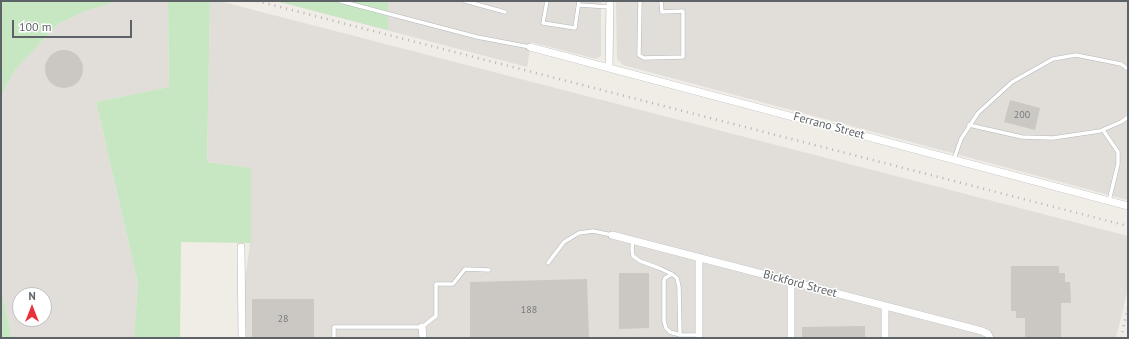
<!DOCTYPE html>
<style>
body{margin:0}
#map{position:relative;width:1129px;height:339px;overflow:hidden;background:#f0ece6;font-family:"PT Sans",sans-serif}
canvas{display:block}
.frame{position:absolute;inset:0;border:2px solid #5d6266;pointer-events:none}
.north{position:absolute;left:12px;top:287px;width:40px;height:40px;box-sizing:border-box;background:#fff;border:1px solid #bec0c2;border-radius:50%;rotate:0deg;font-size:11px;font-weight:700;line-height:16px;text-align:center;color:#5d6266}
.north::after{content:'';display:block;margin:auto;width:14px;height:18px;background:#ea313b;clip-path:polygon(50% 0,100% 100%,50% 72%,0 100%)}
.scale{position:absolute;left:12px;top:20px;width:120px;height:18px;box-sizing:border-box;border:2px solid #5d6266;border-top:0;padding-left:5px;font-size:12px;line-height:14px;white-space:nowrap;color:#5d6266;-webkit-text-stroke:3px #fff;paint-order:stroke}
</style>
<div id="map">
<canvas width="1129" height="339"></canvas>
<div class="frame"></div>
<div class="north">N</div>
<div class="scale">100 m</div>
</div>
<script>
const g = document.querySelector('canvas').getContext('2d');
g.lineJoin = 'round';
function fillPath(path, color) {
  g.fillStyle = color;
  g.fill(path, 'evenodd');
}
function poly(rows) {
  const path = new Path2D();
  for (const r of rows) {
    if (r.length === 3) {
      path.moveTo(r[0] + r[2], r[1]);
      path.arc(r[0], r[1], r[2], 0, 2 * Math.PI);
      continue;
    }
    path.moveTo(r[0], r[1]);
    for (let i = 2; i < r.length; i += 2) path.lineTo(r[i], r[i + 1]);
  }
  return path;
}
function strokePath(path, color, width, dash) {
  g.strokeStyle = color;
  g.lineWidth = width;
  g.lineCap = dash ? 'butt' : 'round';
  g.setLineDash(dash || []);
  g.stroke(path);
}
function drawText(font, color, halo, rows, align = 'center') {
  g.font = font + ' "PT Sans",sans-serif';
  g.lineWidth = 3;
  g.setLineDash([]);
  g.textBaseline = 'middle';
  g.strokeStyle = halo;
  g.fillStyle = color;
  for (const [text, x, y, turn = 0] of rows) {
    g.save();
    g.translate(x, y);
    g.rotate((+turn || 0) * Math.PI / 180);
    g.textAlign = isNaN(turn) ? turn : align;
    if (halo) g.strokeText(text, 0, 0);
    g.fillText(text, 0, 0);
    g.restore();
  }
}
const industrial = poly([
 [117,1,168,1,169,87,96,102,138,283,134,338,12,338,1,289,1,96,15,70,58,24,83,12],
 [20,295,44,295,44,319,20,319],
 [210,1,219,1,1128,236,1128,289,1116,338,245,338,245,281,250,243,251,243,251,168,207,162],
 [276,1,601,1,601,56,596,59,531,42,527,67],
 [616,1,1128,1,1128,200,623,65,617,59]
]);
const green = poly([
 [1,1,117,1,83,12,58,24,15,70,1,96],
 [168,1,210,1,207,162,251,168,251,243,181,242,180,338,134,338,138,283,96,102,169,87],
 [276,1,388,1,388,30],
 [1,289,12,338,1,338]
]);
const building = poly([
 [64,69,19],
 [1010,100,1040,108,1035,130,1004,122],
 [1011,266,1059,266,1059,273,1065,273,1065,282,1070,282,1071,303,1061,303,1061,338,1025,338,1025,318,1016,318,1016,311,1011,311],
 [619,273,649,273,649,328,619,329],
 [587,279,589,338,470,338,470,282],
 [252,299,314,299,314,338,252,338],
 [865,326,865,338,802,338,802,327]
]);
const lane = poly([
 [340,1,477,37,530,47],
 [465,1,505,12],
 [547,1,543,23,575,28,579,1],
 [640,1,639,55,644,58,683,57,683,11,662,12,661,1],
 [579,5,610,7],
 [969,125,1022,137,1053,138,1100,131,1121,122,1128,117],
 [1103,130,1118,152,1118,164,1109,201],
 [954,159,961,139,978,113,1012,82,1053,59,1076,55,1121,64,1128,69],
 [633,240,632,249,633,256,640,261,659,268,672,274,677,278,679,287,680,335],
 [548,263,564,242,579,233,593,231,612,235],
 [672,274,665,278,664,281,664,321,666,328,670,332,680,335,699,335],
 [334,338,334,327,422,327,436,316,436,284,453,284,465,269,489,270]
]);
const street = poly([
 [530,47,1128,206],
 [609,67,610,1],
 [612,235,982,331,988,334,990,338],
 [241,247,242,338],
 [699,257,699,338],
 [791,281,791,338],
 [885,306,885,338],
 [422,327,423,338]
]);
const rail = poly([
 [257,1,1128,226],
 [1121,338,1128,307]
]);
const numberNames = [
 ["200",1022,115],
 ["188",529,310],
 ["28",283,319]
];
const streetNames = [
 ["Ferrano Street",829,126,15],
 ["Bickford Street",800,284,15]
];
fillPath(industrial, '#e1deda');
fillPath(green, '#c7e7c2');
fillPath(building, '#cbc7c3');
strokePath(lane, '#b3b7ba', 4.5);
strokePath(street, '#b3b7ba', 8);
strokePath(lane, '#fff', 3.5);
strokePath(street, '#fff', 7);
strokePath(rail, '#b4b5b6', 2.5, [1, 5]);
drawText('10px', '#787b7d', null, numberNames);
drawText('12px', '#5d6266', '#fff', streetNames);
</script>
